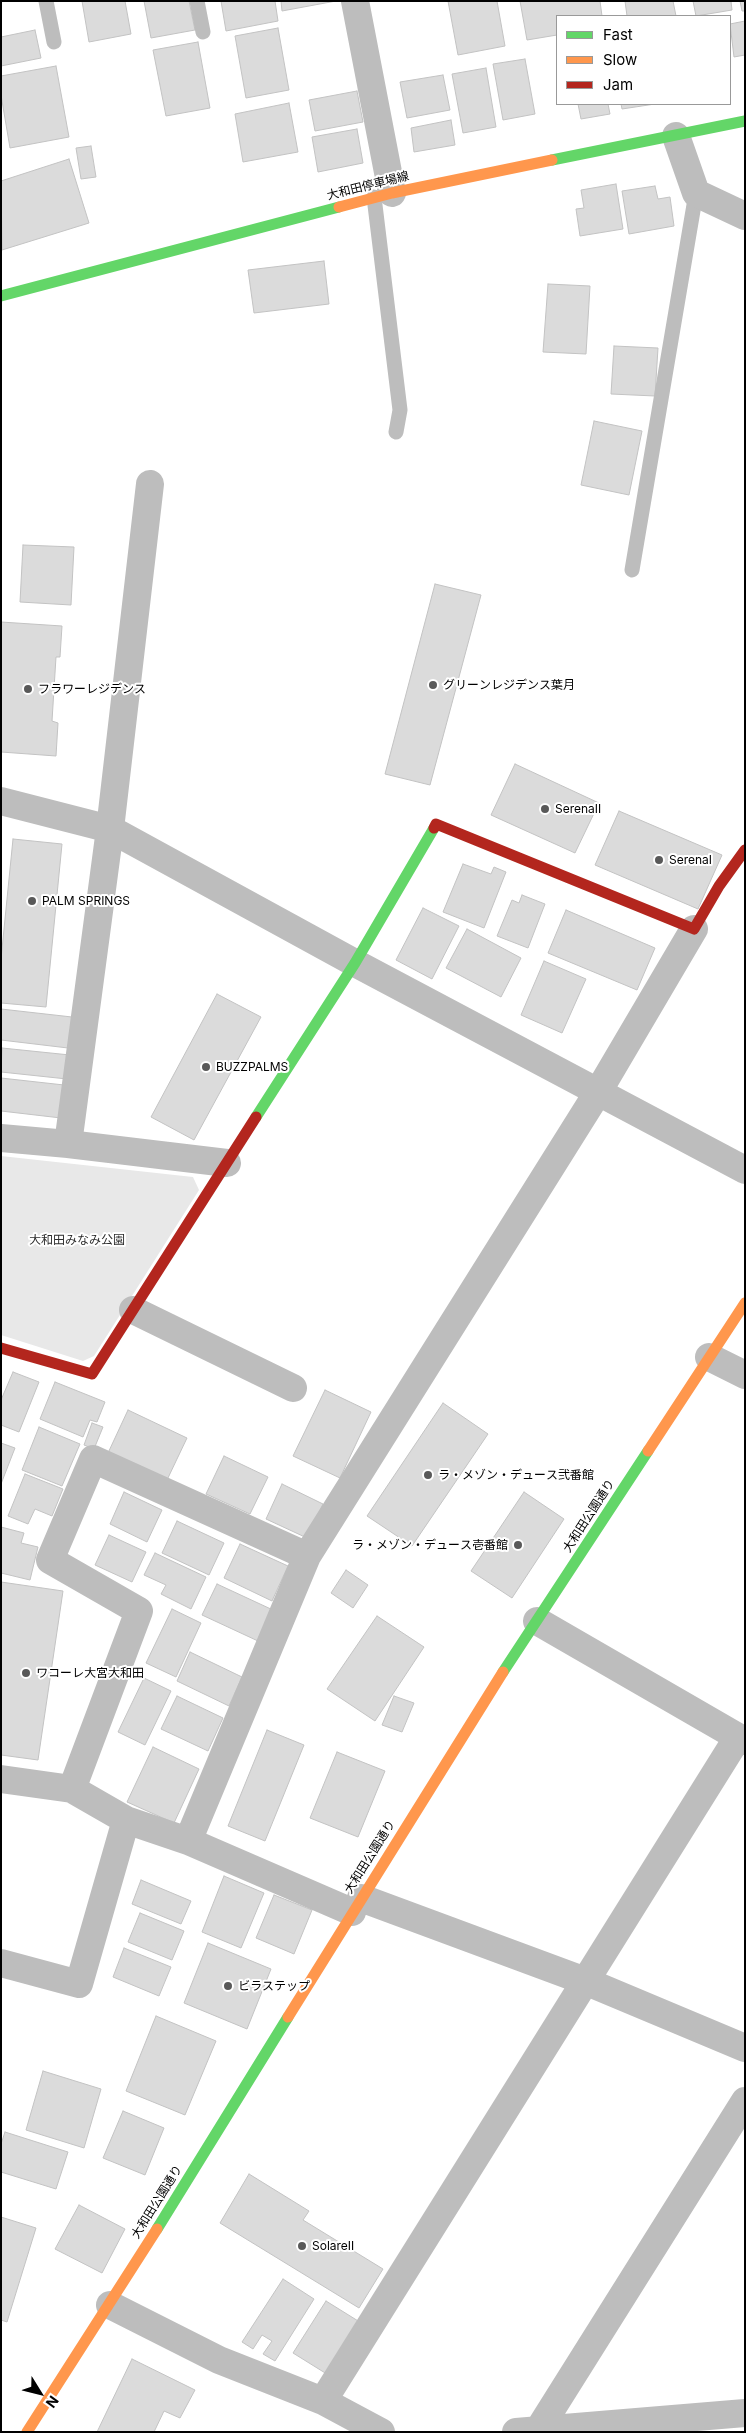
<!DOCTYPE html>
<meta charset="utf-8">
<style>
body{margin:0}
#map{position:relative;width:746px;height:2433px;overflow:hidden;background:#fff;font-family:Inter,sans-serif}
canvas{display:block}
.frame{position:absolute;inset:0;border:2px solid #000;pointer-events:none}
.legend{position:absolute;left:556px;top:15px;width:175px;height:90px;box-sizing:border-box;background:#fff;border:1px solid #999;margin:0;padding:6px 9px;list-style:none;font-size:15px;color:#000}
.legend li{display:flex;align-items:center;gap:10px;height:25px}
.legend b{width:25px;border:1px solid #999}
.north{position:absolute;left:15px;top:2368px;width:50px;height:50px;-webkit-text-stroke:4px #fff;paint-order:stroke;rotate:126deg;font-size:14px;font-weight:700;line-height:20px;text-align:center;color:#000}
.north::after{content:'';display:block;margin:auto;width:18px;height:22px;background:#000;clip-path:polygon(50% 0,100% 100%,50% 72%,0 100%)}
</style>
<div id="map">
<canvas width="746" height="2433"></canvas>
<div class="frame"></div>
<ul class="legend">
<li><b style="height:6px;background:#63d668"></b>Fast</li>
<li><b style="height:6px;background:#ff974d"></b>Slow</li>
<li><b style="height:6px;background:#b3261e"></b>Jam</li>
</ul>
<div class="north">N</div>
</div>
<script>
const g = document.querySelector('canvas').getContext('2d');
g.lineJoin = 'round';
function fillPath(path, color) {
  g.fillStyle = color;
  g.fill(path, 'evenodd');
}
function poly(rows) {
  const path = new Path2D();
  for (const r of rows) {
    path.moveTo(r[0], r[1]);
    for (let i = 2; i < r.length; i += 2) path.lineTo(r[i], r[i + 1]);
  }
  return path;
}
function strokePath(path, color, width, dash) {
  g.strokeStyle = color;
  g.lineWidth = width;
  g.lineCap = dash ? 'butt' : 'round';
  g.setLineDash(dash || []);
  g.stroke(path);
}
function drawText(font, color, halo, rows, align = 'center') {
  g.font = font + ' Inter,"Noto Sans JP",sans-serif';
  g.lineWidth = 4;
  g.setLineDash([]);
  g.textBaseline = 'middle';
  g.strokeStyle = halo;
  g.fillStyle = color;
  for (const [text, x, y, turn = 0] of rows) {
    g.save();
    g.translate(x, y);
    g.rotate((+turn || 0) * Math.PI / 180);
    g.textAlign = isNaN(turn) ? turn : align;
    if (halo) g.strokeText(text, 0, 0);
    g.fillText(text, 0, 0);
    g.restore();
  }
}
const green = poly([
 [1,1156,193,1177,199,1190,94,1356,83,1361,1,1335]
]);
const building = poly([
 [82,1,125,1,131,34,89,42,82,1],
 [144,1,189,1,195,30,151,38,144,1],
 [221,1,275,1,278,21,226,31,221,1],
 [281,1,336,1,282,11,281,1],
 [448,1,497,1,505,46,458,55,448,1],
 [520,1,600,1,602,16,557,16,557,35,527,40,520,1],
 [625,1,673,1,676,16,627,16,625,1],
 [693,1,731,1,732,10,696,16,693,1],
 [740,1,745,1,745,11,742,11,740,1],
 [745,21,745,55,734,57,730,24,745,21],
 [278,28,289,90,246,98,235,36,278,28],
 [35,30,41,58,1,66,1,37,35,30],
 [198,42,210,108,166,116,153,50,198,42],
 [525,59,535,114,503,120,493,64,525,59],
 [56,66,69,137,10,148,1,95,1,76,56,66],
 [486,68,496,127,463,133,452,74,486,68],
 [443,75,450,110,407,118,400,82,443,75],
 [357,91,363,122,315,131,309,100,357,91],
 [289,103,298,152,243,162,235,114,289,103],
 [578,104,608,104,610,114,581,119,578,104],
 [621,104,655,104,622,109,621,104],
 [451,120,455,145,414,152,411,128,451,120],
 [357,129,363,163,318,172,312,137,357,129],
 [91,146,96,177,81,179,76,148,91,146],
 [69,159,89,223,2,250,1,181,69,159],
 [616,184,623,229,580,236,576,209,584,208,581,190,616,184],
 [655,186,658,199,670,197,674,226,629,234,622,191,655,186],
 [324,261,329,304,254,313,248,270,324,261],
 [548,284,590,286,586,354,543,352,548,284],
 [614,346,658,348,655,396,611,394,614,346],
 [594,421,642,431,629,495,581,485,594,421],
 [23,545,74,547,71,605,20,602,23,545],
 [435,584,481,595,430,785,385,774,435,584],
 [1,622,62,626,60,657,56,657,52,721,58,723,56,756,1,752,1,622],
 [515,764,599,803,575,853,491,815,515,764],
 [619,811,722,855,698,909,595,865,619,811],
 [13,839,62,844,46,1007,1,1003,1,959,13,839],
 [463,864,491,874,494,867,506,872,484,928,443,912,463,864],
 [522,895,545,904,528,948,497,936,512,900,519,903,522,895],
 [423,908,459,926,432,979,396,960,423,908],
 [566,910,655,948,637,990,548,953,566,910],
 [467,929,521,958,501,997,446,968,467,929],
 [544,961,586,979,562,1033,521,1015,544,961],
 [217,994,261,1017,194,1140,151,1117,217,994],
 [1,1009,72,1017,68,1048,1,1040,1,1009],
 [2,1048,70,1055,67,1079,1,1072,2,1048],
 [1,1078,64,1085,61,1118,1,1111,1,1078],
 [13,1372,39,1382,19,1432,1,1425,1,1400,13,1372],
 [55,1382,105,1402,97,1422,90,1420,83,1437,40,1419,55,1382],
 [325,1390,371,1412,340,1478,293,1456,325,1390],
 [443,1403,488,1434,412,1546,367,1516,443,1403],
 [128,1410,187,1438,167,1480,108,1453,128,1410],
 [92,1423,103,1427,94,1449,84,1445,92,1423],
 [39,1427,80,1444,62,1486,22,1470,39,1427],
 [1,1443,15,1448,1,1484,1,1443],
 [224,1456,268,1477,250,1514,206,1494,224,1456],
 [25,1474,63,1489,52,1516,35,1509,28,1524,8,1516,25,1474],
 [282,1484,323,1504,307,1538,266,1519,282,1484],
 [124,1492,162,1510,147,1542,110,1524,124,1492],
 [524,1492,564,1519,512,1598,471,1571,524,1492],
 [177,1521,224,1543,209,1575,162,1553,177,1521],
 [1,1527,24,1533,21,1543,38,1547,30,1580,1,1573,1,1527],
 [109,1535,146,1552,132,1582,95,1565,109,1535],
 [240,1544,288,1566,272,1601,224,1578,240,1544],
 [155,1553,206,1577,191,1609,161,1594,166,1585,144,1575,155,1553],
 [346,1570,368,1585,353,1608,331,1593,346,1570],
 [1,1582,63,1591,38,1760,1,1755,1,1582],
 [217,1584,273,1610,258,1641,202,1615,217,1584],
 [172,1609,201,1623,176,1677,146,1663,172,1609],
 [377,1616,424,1647,375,1721,327,1689,377,1616],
 [190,1652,242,1677,229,1706,177,1681,190,1652],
 [144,1678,171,1691,145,1745,118,1732,144,1678],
 [177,1696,223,1718,208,1751,161,1729,177,1696],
 [394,1696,414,1703,402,1732,382,1725,394,1696],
 [267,1730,304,1745,265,1841,228,1826,267,1730],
 [153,1747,199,1769,174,1823,127,1802,153,1747],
 [337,1752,385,1771,358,1837,310,1818,337,1752],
 [224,1876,264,1893,241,1948,202,1932,224,1876],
 [141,1880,191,1901,181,1924,132,1904,141,1880],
 [274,1895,312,1910,294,1954,256,1938,274,1895],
 [140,1913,184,1931,172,1960,128,1942,140,1913],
 [208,1943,271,1969,247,2029,184,2003,208,1943],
 [124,1948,171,1967,159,1996,113,1977,124,1948],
 [156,2016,216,2041,185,2115,126,2091,156,2016],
 [43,2071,101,2089,84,2148,26,2130,43,2071],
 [123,2111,164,2128,145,2175,103,2158,123,2111],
 [5,2132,68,2152,56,2189,1,2172,1,2144,5,2132],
 [249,2174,309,2211,303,2220,383,2269,359,2308,220,2223,249,2174],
 [79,2205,125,2229,102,2273,55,2249,79,2205],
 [1,2217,36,2228,7,2322,1,2320,1,2217],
 [283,2279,314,2299,275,2361,263,2354,272,2341,262,2335,253,2349,242,2342,283,2279],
 [326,2301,363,2324,330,2376,293,2353,326,2301],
 [132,2359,195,2390,180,2418,164,2411,154,2432,97,2432,132,2359]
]);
const lane = poly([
 [46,1,54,42],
 [197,1,203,32],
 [374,197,400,410,396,432],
 [632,570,696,193]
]);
const street = poly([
 [355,1,392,193],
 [676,136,696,193,745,216],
 [1,801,110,829,355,963,745,1170],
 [1,1138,68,1144,110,829,150,484],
 [68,1144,227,1163],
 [133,1310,293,1388],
 [709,1357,745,1375],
 [307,1556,598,1092,694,929],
 [537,1621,745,1741],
 [1,1779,72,1789,126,1820,188,1841,352,1912],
 [72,1789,139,1611,50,1560,93,1459,307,1556,188,1841],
 [361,1898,585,1981,745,2048],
 [1,1963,79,1984,126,1820],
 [110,2305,219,2360,323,2401,381,2432],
 [323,2401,738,1737],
 [539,2429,745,2101],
 [516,2432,745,2413]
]);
const fast = poly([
 [552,160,745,121],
 [1,296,339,207],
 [256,1117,355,963,434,828],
 [503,1672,648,1451],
 [157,2229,288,2017]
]);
const slow = poly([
 [339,207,392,193,552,160],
 [648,1451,745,1303],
 [288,2017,503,1672],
 [27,2432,157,2229]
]);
const jam = poly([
 [434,828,436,824,694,929,719,886,745,850],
 [1,1348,92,1374,256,1117]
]);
const markers = [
 [433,685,5,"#595959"],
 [28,689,5,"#595959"],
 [545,809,5,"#595959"],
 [659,860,5,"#595959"],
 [32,901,5,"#595959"],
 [206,1067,5,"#595959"],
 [428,1475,5,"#595959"],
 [518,1545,5,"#595959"],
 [26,1673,5,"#595959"],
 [228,1986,5,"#595959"],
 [302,2246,5,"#595959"]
];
const streetNames = [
 ["大和田停車場線",368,186,-14],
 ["大和田公園通り",589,1516,-57],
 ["大和田公園通り",370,1857,-58],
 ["大和田公園通り",157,2202,-58]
];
const poiNames = [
 ["グリーンレジデンス葉月",443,685],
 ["フラワーレジデンス",38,689],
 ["SerenaⅡ",555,809],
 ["SerenaⅠ",669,860],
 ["PALM SPRINGS",42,901],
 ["BUZZPALMS",216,1067],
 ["ラ・メゾン・デュース弐番館",438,1475],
 ["ラ・メゾン・デュース壱番館",508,1545,"right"],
 ["ワコーレ大宮大和田",36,1673],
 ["ビラステップ",238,1986],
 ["SolareⅡ",312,2246]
];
const parkNames = [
 ["大和田みなみ公園",77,1240]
];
fillPath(green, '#e8e8e8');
fillPath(building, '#dbdbdb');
strokePath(building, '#c3c3c3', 1);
strokePath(lane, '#bdbdbd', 15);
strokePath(street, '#bdbdbd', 28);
strokePath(fast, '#63d668', 11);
strokePath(slow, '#ff974d', 11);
strokePath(jam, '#b3261e', 11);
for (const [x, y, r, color] of markers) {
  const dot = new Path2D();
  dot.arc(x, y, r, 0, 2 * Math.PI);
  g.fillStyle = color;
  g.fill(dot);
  strokePath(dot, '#fff', 2);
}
drawText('12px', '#000', '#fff', streetNames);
drawText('12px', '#000', '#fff', poiNames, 'left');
drawText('12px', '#2c2c2c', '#fff', parkNames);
</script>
